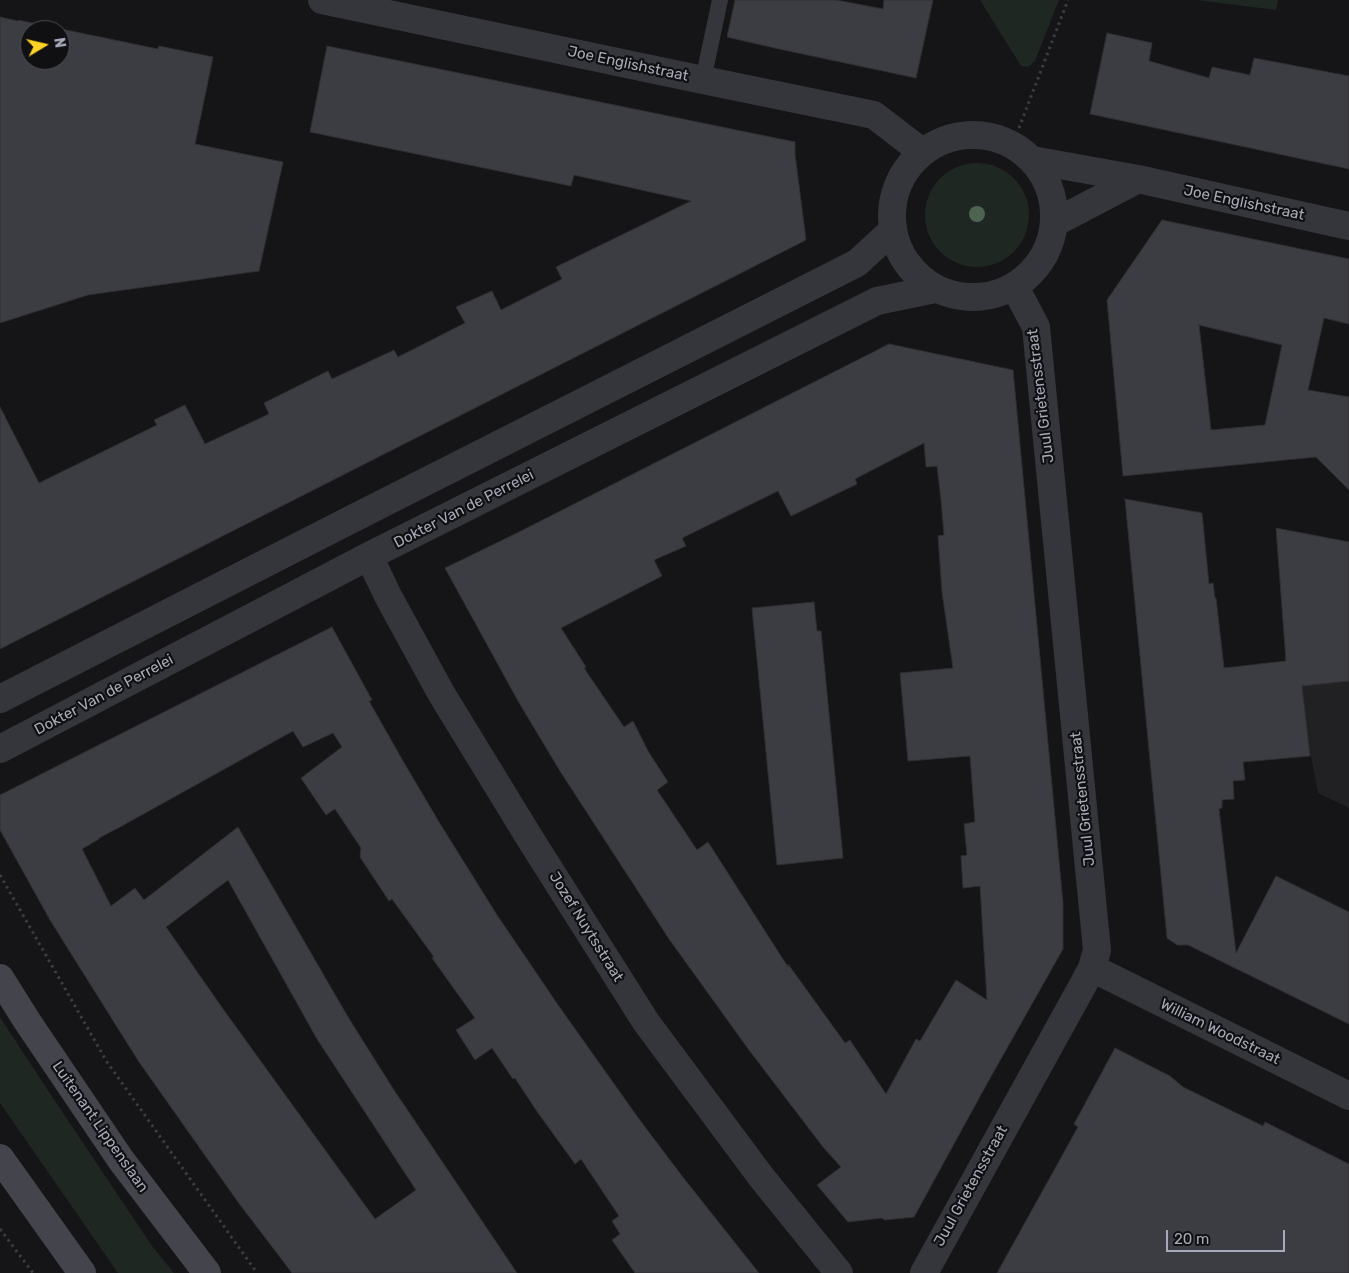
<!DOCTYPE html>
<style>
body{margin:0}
#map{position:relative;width:1349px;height:1273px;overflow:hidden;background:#151517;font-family:Rubik,sans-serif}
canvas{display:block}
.north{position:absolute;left:20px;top:20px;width:50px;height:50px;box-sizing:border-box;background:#101012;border:1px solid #4c4d54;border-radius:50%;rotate:81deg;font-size:14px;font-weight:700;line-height:20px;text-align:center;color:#a6a9b8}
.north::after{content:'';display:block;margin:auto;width:18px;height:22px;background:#ffd425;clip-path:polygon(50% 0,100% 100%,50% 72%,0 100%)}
.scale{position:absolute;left:1166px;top:1230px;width:119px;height:22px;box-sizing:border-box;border:2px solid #a6a9b8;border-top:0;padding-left:6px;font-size:15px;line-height:18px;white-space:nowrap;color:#a6a9b8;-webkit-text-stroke:4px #101012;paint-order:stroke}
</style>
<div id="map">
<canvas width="1349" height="1273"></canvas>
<div class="north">N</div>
<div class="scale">20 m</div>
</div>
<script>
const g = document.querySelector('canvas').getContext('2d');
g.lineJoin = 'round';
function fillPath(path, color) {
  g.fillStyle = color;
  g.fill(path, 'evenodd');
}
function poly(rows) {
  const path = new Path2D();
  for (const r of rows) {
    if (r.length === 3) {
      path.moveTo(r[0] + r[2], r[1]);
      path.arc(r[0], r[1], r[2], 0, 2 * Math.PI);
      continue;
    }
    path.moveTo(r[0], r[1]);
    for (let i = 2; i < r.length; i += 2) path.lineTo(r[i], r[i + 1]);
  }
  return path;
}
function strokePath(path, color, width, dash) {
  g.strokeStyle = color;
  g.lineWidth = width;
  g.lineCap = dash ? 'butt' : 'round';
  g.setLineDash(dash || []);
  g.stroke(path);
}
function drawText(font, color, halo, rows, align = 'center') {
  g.font = font + ' Rubik,sans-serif';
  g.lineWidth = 4.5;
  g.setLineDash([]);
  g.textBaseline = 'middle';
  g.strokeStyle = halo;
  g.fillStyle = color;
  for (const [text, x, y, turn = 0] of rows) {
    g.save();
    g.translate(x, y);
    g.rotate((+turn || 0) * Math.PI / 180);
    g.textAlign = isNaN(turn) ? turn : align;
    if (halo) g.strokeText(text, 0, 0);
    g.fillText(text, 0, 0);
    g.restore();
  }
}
const built = poly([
 [1349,646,1349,808,1318,793,1311,756,1268,713,1264,663,1285,661,1285,651]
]);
const green = poly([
 [980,0,1059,0,1035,61,1028,67,1021,66],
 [1196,0,1278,0,1276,10],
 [977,215,52],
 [0,1017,51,1095,152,1246,174,1273,118,1273,0,1103]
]);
const building = poly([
 [735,0,836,0,883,9,884,0,933,0,916,78,779,49,727,37,735,0],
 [0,17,18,21,18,20,158,49,159,46,213,57,195,144,283,162,259,271,88,295,0,323,0,17],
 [30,30,60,30,60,60,30,60,30,30],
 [1107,33,1152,43,1149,61,1209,78,1212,67,1250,75,1254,58,1349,76,1349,169,1090,114,1107,33],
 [327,46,795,142,795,154,806,240,0,649,0,407,39,483,157,425,154,420,185,405,205,444,269,414,264,403,328,371,332,379,394,350,398,357,465,323,456,307,492,291,501,310,562,279,556,267,691,201,574,175,571,186,310,132,327,46],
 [1162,220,1349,259,1349,324,1324,318,1308,390,1349,397,1349,490,1316,457,1123,476,1107,300,1162,220],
 [1199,325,1282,345,1265,425,1211,430,1199,325],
 [889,344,1013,370,1063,903,1063,949,989,1080,914,1217,884,1220,882,1218,848,1222,817,1185,841,1167,823,1147,749,1050,669,939,560,771,518,701,445,568,519,532,889,344],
 [924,443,926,467,937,466,941,500,944,535,938,536,942,592,953,668,900,673,908,761,970,756,975,822,964,824,967,855,961,856,963,888,980,886,987,1000,956,980,920,1041,916,1039,886,1094,850,1040,845,1043,788,964,788,967,708,842,697,850,657,790,668,782,648,751,633,721,624,727,584,668,586,667,561,628,662,576,654,560,686,546,682,538,778,491,791,516,857,484,855,479,924,443],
 [1125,499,1202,513,1209,584,1213,583,1215,598,1216,598,1224,668,1286,661,1276,528,1349,542,1349,681,1302,686,1310,756,1243,762,1245,780,1233,781,1234,799,1222,800,1222,808,1219,809,1236,953,1276,876,1349,912,1349,1024,1188,945,1177,945,1167,938,1125,499],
 [814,602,817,631,821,631,843,858,777,865,752,608,814,602],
 [332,627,372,700,369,701,403,761,439,822,497,915,556,1002,639,1119,682,1176,759,1273,635,1273,612,1240,620,1234,612,1221,619,1216,581,1159,575,1164,536,1110,515,1078,513,1079,492,1048,475,1060,456,1030,475,1018,432,958,434,957,392,899,389,901,360,857,361,848,335,809,326,815,301,778,342,747,333,733,303,747,293,731,120,827,99,838,99,839,82,849,111,906,135,888,144,900,238,827,348,1017,392,1087,517,1273,292,1273,238,1202,139,1062,50,920,0,830,0,795,332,627],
 [228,880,317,1039,416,1190,375,1219,223,1009,166,927,228,880],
 [1115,1048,1170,1076,1183,1087,1189,1090,1263,1126,1265,1122,1349,1164,1349,1273,997,1273,1078,1127,1074,1124,1115,1048]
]);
const path = poly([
 [1019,128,1068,0],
 [0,875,107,1062,257,1273],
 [0,1229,33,1273]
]);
const lane = poly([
 [703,80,720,0]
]);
const street = poly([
 [322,0,703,80,874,115,922,152],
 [973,216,81],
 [1032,160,1138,179,1349,226],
 [1054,223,1138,179],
 [369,556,388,596,441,693,529,837,646,1022,762,1178,839,1273],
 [0,699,352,519,857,263,893,230],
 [0,749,369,556,877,301,935,289],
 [1092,968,1349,1096],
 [924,1273,1084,983,1092,968,1097,950,1036,327,1015,287]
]);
const secondary = poly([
 [0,978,27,1021,121,1160,207,1273],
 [0,1158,82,1273]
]);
const trees = [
 [977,214]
];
const streetNames = [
 ["Joe Englishstraat",628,64,12],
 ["Joe Englishstraat",1244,203,12],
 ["Juul Grietensstraat",1041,396,-97],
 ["Dokter Van de Perrelei",464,509,-27],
 ["Dokter Van de Perrelei",104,695,-28],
 ["Juul Grietensstraat",1083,799,-96],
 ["Jozef Nuytsstraat",586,927,58],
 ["William Woodstraat",1220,1032,26],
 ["Luitenant Lippenslaan",100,1127,55],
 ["Juul Grietensstraat",971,1186,-61]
];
fillPath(built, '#212124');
fillPath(green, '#1e2721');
fillPath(building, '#3c3d42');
strokePath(building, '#2f2f33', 1);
strokePath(path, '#3b3d43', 3, [2.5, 4]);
strokePath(lane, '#35363c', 16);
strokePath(street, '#35363c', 28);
strokePath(secondary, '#43444c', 28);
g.fillStyle = '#4d6452';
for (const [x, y] of trees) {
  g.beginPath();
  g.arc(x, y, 8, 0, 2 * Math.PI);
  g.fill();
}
drawText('15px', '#a6a9b8', '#101012', streetNames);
</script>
